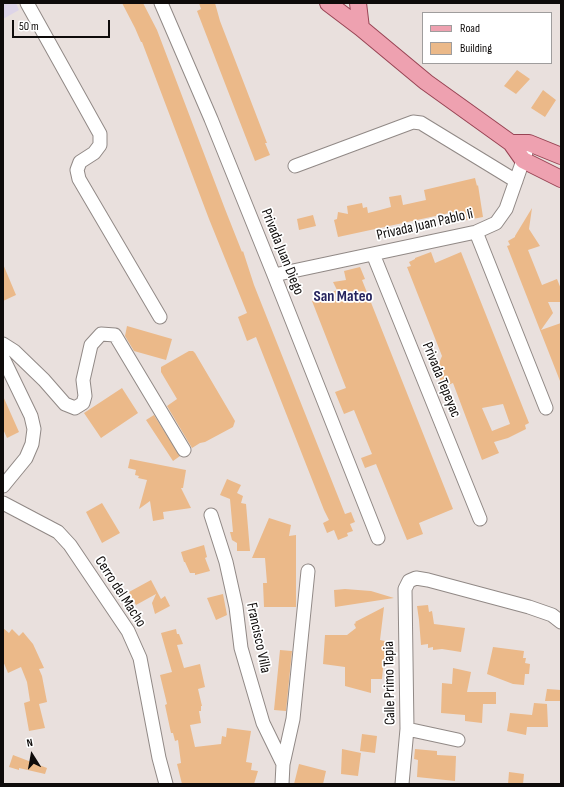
<!DOCTYPE html>
<style>
body{margin:0}
#map{position:relative;width:564px;height:787px;overflow:hidden;background:#e9e0dd;font-family:"Sofia Sans Condensed",sans-serif}
canvas{display:block}
.frame{position:absolute;inset:0;border:4px solid #0e0b0a;pointer-events:none}
.legend{position:absolute;left:422px;top:12px;width:130px;height:52px;box-sizing:border-box;background:#fff;border:1px solid #9f9d9d;margin:0;padding:5px 7px;list-style:none;font-size:12px;color:#0e0b0a}
.legend li{display:flex;align-items:center;gap:8px;height:20px}
.legend b{width:20px;border:1px solid #9f9d9d}
.north{position:absolute;left:12px;top:735px;width:40px;height:40px;-webkit-text-stroke:3px #fff;paint-order:stroke;rotate:349deg;font-size:11px;font-weight:700;line-height:16px;text-align:center;color:#0e0b0a}
.north::after{content:'';display:block;margin:auto;width:14px;height:18px;background:#0e0b0a;clip-path:polygon(50% 0,100% 100%,50% 72%,0 100%)}
.scale{position:absolute;left:12px;top:20px;width:98px;height:18px;box-sizing:border-box;border:2px solid #0e0b0a;border-top:0;padding-left:5px;font-size:12px;line-height:14px;white-space:nowrap;color:#0e0b0a;-webkit-text-stroke:3px #fff;paint-order:stroke}
</style>
<div id="map">
<canvas width="564" height="787"></canvas>
<div class="frame"></div>
<ul class="legend">
<li><b style="height:5px;background:#eea1b0"></b>Road</li>
<li><b style="height:11px;background:#ebb989"></b>Building</li>
</ul>
<div class="north">N</div>
<div class="scale">50 m</div>
</div>
<script>
const g = document.querySelector('canvas').getContext('2d');
g.lineJoin = 'round';
function fillPath(path, color) {
  g.fillStyle = color;
  g.fill(path, 'evenodd');
}
function poly(rows) {
  const path = new Path2D();
  for (const r of rows) {
    path.moveTo(r[0], r[1]);
    for (let i = 2; i < r.length; i += 2) path.lineTo(r[i], r[i + 1]);
  }
  return path;
}
function strokePath(path, color, width, dash) {
  g.strokeStyle = color;
  g.lineWidth = width;
  g.lineCap = dash ? 'butt' : 'round';
  g.setLineDash(dash || []);
  g.stroke(path);
}
function drawText(font, color, halo, rows, align = 'center') {
  g.font = font + ' "Sofia Sans Condensed",sans-serif';
  g.lineWidth = 3.5;
  g.setLineDash([]);
  g.textBaseline = 'middle';
  g.strokeStyle = halo;
  g.fillStyle = color;
  for (const [text, x, y, turn = 0] of rows) {
    g.save();
    g.translate(x, y);
    g.rotate((+turn || 0) * Math.PI / 180);
    g.textAlign = isNaN(turn) ? turn : align;
    if (halo) g.strokeText(text, 0, 0);
    g.fillText(text, 0, 0);
    g.restore();
  }
}
const education = poly([
 [3,3,16,3,19,10,3,19]
]);
const building = poly([
 [122,3,143,3,157,30,225,209,242,252,243,251,254,285,345,514,351,512,355,522,350,524,353,531,347,533,348,536,338,540,334,530,327,533,323,523,329,520,324,510,256,337,247,341,238,317,247,313,209,219,142,42,141,42,135,28],
 [199,3,215,3,220,21,267,143,265,143,270,155,255,161,197,11,201,9],
 [517,70,530,79,516,94,504,86],
 [543,90,556,100,545,117,531,108],
 [475,178,477,186,478,185,483,217,457,222,454,212,338,237,334,220,337,219,338,212,348,214,347,206,362,203,363,208,367,207,368,213,380,210,391,207,389,197,401,195,403,205,426,200,424,190],
 [532,208,529,229,540,246,528,250,542,285,557,279,561,289,561,302,548,302,553,313,541,330,561,323,560,381,507,246,510,245,508,241,515,237,515,236],
 [313,215,316,226,299,230,297,219],
 [431,252,435,263,461,252,529,423,525,425,526,429,508,438,494,442,499,453,482,460,453,383,443,387,434,365,439,363,442,356,407,267,411,266,409,262,415,259,415,258],
 [503,404,510,424,492,431,482,408],
 [3,264,16,295,3,301],
 [360,267,365,279,362,280,370,300,453,509,419,523,423,534,407,540,376,464,365,468,361,458,372,454,354,410,344,414,335,392,346,388,312,301,337,290,333,282,346,280,344,271],
 [127,326,172,339,166,360,134,351,125,336],
 [189,351,193,351,195,353,235,421,233,427,205,442,200,443,192,448,167,406,177,399,161,372,161,367],
 [122,388,138,413,101,438,84,413],
 [3,396,19,432,7,438,3,429],
 [154,415,180,456,173,461,146,420],
 [130,459,186,470,183,488,181,488,191,508,163,512,164,519,153,521,150,501,139,509,147,480,138,478,139,476,135,475,136,470,128,468],
 [227,479,241,485,237,493,243,496,241,503,246,504,250,551,237,551,237,543,232,540,230,532,233,532,230,499,220,495],
 [102,503,120,533,102,543,86,512],
 [269,518,291,525,289,536,296,535,296,607,264,607,263,583,267,583,265,558,252,558],
 [204,545,207,557,205,558,210,571,195,575,195,573,190,573,185,562,184,562,181,552],
 [151,580,161,599,165,596,170,606,155,614,152,603,156,594,136,605,129,592],
 [345,589,371,591,394,598,335,607,334,590],
 [223,594,227,615,216,620,207,598],
 [428,605,429,612,432,611,434,624,465,628,461,652,442,649,433,650,433,647,428,648,428,644,421,645,419,620,417,606],
 [384,607,380,640,389,642,388,659,384,658,382,679,371,679,371,693,345,686,345,667,323,664,325,635,347,635,356,628,354,624,356,623,355,622],
 [3,628,9,633,12,629,19,636,23,632,33,644,44,668,39,669,42,676,47,702,39,704,45,728,29,731,24,703,30,701,27,682,21,667,8,673,3,661],
 [176,629,177,634,179,634,183,644,177,645,184,668,200,664,205,687,198,689,202,706,201,706,201,711,199,711,201,723,190,725,195,747,221,744,222,736,226,737,227,728,251,731,246,762,252,763,251,770,258,771,254,784,182,784,177,764,181,763,178,740,175,741,173,733,171,733,165,705,167,704,160,675,172,672,161,633],
 [493,647,524,651,523,658,526,658,525,663,530,664,529,674,525,674,524,685,513,684,487,674],
 [280,650,292,651,286,711,274,710],
 [453,668,471,672,467,692,496,692,496,704,483,704,482,723,465,721,465,715,441,713,442,683,452,684],
 [547,689,561,690,561,701,545,701],
 [534,703,547,704,548,727,527,727,526,735,507,731,510,713,532,715],
 [362,734,377,736,375,753,360,751],
 [342,749,361,753,358,776,341,774],
 [415,749,437,751,437,755,456,756,455,781,417,777,418,760,414,759],
 [13,755,47,768,45,774,19,768,19,770,9,767],
 [299,764,326,771,323,784,294,784],
 [509,772,524,774,523,784,508,784]
]);
const minor = poly([
 [27,3,100,134,100,145,94,153,80,162,77,170,79,179,160,317],
 [161,3,211,119,274,275,378,538],
 [295,166,413,122,421,123,516,181],
 [476,232,546,408],
 [373,254,480,519],
 [274,275,476,232,496,223,506,209,526,152],
 [3,344,14,351,44,380,65,404,75,408,83,403,85,396,83,380,91,345,101,334,115,335,184,450],
 [3,358,31,416,34,429,32,444,26,458,3,486],
 [3,503,58,532,70,545,128,631,140,658,159,758,166,784],
 [211,515,226,562,236,607,241,648,263,723,283,764],
 [407,729,458,740],
 [282,784,283,764,293,719,308,571],
 [402,784,407,729,405,589,409,581,416,578,428,580,529,607,552,615,561,622]
]);
const major = poly([
 [328,3,361,28,426,82,511,143,523,160,561,179],
 [358,3,361,28],
 [511,143,529,143,561,156]
]);
const streetNames = [
 ["Privada Juan Pablo Ii",425,225,-13],
 ["Privada Juan Diego",282,252,68],
 ["Privada Tepeyac",441,380,68],
 ["Cerro del Macho",120,592,57],
 ["Francisco Villa",258,638,78],
 ["Calle Primo Tapia",390,683,-91]
];
const neighbourhoodNames = [
 ["San Mateo",343,297]
];
fillPath(education, '#ddd4e8');
fillPath(building, '#ebb989');
strokePath(minor, '#918986', 15);
strokePath(major, '#984454', 18);
strokePath(minor, '#fff', 13);
strokePath(major, '#eea1b0', 16);
drawText('15px', '#0e0b0a', '#fff', streetNames);
drawText('bold 16px', '#26245e', '#fff', neighbourhoodNames);
</script>
